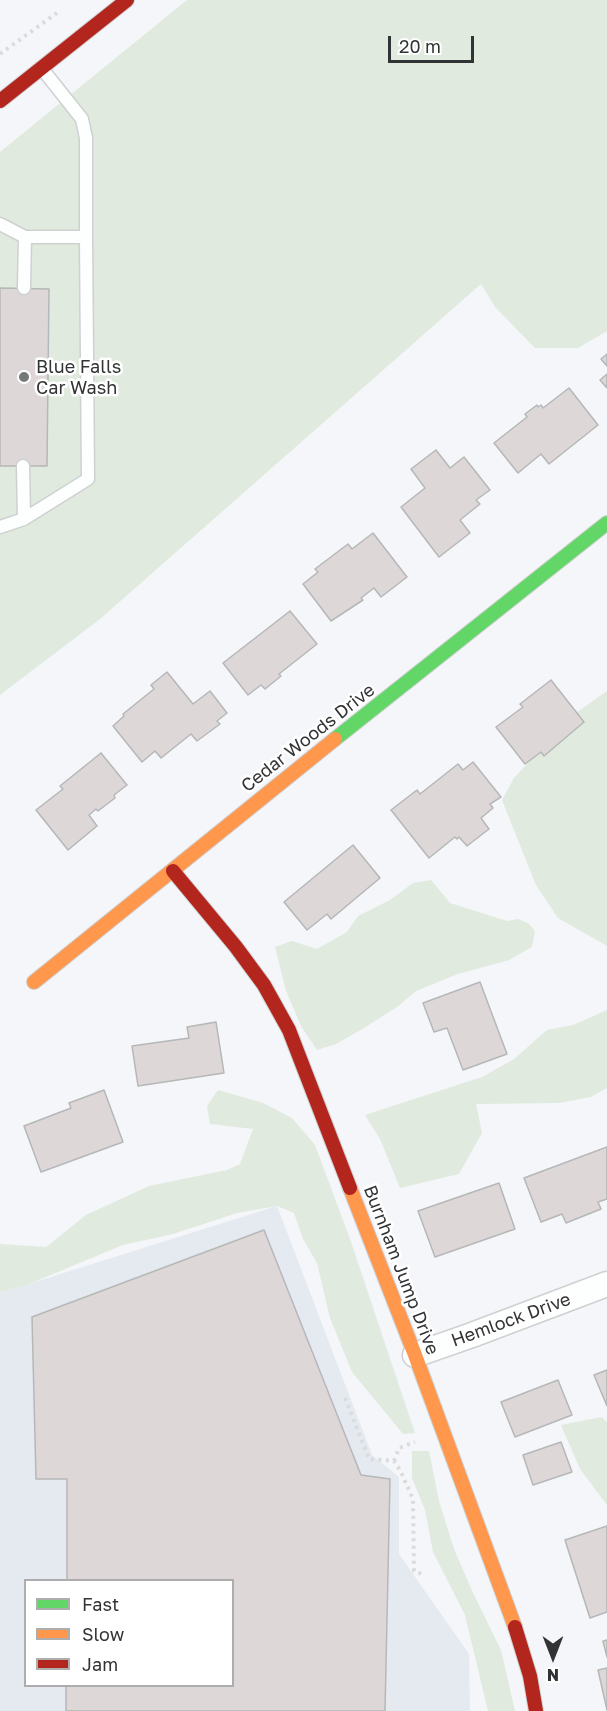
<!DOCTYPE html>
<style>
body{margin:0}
#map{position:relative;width:607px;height:1711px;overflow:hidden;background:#f4f6f9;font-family:"Golos Text",sans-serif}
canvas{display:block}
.legend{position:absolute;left:24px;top:1579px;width:210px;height:108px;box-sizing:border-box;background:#fff;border:2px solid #adadae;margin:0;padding:8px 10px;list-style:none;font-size:18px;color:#323334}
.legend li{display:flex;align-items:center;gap:12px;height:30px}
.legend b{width:30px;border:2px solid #adadae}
.north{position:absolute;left:523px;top:1627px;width:60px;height:60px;-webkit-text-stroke:4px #fff;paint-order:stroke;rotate:180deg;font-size:16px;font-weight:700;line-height:24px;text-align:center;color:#323334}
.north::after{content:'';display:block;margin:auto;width:21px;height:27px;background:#323334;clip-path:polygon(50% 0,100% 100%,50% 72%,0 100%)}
.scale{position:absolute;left:388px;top:36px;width:86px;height:27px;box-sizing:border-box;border:3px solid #323334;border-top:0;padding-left:8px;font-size:18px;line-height:21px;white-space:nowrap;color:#323334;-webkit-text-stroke:4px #fff;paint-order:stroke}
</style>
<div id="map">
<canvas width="607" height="1711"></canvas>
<ul class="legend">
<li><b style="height:8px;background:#63d668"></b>Fast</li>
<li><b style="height:8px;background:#ff974d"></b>Slow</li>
<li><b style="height:8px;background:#b3261e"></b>Jam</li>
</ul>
<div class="north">N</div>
<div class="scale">20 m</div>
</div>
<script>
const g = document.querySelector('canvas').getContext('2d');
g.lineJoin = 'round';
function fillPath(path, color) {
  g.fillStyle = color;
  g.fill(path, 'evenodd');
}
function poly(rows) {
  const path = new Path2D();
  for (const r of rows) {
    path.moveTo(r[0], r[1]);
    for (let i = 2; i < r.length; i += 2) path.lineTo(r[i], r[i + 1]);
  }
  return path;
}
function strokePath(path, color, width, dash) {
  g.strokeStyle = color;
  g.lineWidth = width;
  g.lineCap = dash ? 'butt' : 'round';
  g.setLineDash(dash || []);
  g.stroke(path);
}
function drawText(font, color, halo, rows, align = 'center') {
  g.font = font + ' "Golos Text",sans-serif';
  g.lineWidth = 5;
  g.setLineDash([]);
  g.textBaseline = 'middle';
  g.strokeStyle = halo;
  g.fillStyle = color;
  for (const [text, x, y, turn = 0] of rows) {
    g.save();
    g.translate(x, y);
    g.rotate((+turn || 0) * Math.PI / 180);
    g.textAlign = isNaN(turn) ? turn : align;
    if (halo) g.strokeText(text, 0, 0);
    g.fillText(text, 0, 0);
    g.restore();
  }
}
const built = poly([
 [277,1206,372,1455,399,1477,399,1554,469,1654,470,1711,0,1711,0,1293],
 [26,1580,232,1580,232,1686,26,1686]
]);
const green = poly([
 [187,0,607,0,607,331,578,348,535,348,495,307,481,284,100,619,0,695,0,152],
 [607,691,607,946,558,918,536,885,502,800,514,778,570,717],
 [431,880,450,903,507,921,518,919,528,923,535,931,532,947,509,960,458,974,416,991,397,1007,364,1028,336,1044,317,1050,301,1026,286,991,275,947,292,941,317,949,347,932,358,916,390,900,413,883],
 [607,1010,607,1088,591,1097,559,1103,476,1104,482,1133,459,1174,400,1188,380,1139,365,1115,482,1077,514,1059,547,1030,573,1025],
 [218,1090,263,1103,292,1118,315,1145,350,1239,415,1433,403,1434,352,1372,330,1318,317,1263,303,1239,294,1213,277,1206,237,1213,173,1234,123,1245,29,1284,0,1293,0,1244,46,1247,86,1215,149,1186,227,1170,240,1164,253,1129,210,1124,207,1106],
 [602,1417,607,1422,607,1505,580,1469,561,1425],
 [412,1451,429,1451,439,1501,454,1549,473,1593,501,1650,515,1711,488,1711,465,1615,433,1552,425,1510,412,1478]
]);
const building = poly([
 [0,288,49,289,47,466,0,466,0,288],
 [607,354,607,366,601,359,607,354],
 [607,374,607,388,600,380,607,374],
 [569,388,598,425,549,464,541,454,518,473,494,443,527,417,525,414,537,405,538,407,541,405,543,408,569,388],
 [436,450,450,468,464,457,490,490,476,500,480,504,460,520,470,533,439,557,401,507,425,488,411,469,436,450],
 [373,533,407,577,381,597,374,588,361,598,363,600,331,621,303,584,318,572,315,569,348,544,352,549,373,533],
 [290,611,317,644,279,674,281,676,265,689,261,685,248,695,223,663,290,611],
 [167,672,193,704,210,691,227,713,217,721,220,724,197,741,191,734,161,758,155,751,142,762,113,726,124,716,123,714,154,689,151,685,167,672],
 [551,680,584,722,544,756,541,752,525,764,496,727,523,707,520,704,551,680],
 [101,753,127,785,114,795,115,798,98,811,96,809,89,815,97,826,68,850,36,810,63,789,60,786,101,753],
 [473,762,501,797,490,804,493,808,481,818,489,829,467,846,459,837,457,839,455,837,429,858,391,810,417,790,420,794,458,764,463,770,473,762],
 [353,845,380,878,331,919,327,914,307,930,284,902,353,845],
 [480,982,507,1054,463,1070,447,1028,434,1032,423,1003,480,982],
 [216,1022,224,1073,138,1086,132,1046,189,1038,187,1027,216,1022],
 [104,1090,123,1142,41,1172,24,1126,71,1108,69,1103,104,1090],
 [607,1147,607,1199,598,1202,601,1209,566,1223,562,1214,541,1222,524,1178,607,1147],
 [499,1183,515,1229,435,1257,418,1211,499,1183],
 [264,1230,361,1475,390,1479,385,1711,66,1711,66,1686,232,1686,232,1580,67,1580,67,1479,36,1479,32,1317,264,1230],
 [607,1370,607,1406,594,1375,607,1370],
 [558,1380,572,1415,515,1437,501,1402,558,1380],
 [561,1442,572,1472,533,1485,523,1455,561,1442],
 [607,1526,607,1612,590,1618,565,1540,607,1526],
 [607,1640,607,1657,603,1641,607,1640],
 [607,1668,607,1710,598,1670,607,1668]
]);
const path = poly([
 [0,54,57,13],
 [345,1398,369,1459,394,1461,400,1470,413,1499,414,1571,422,1574],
 [394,1461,399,1448,415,1442]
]);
const lane = poly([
 [43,70,82,119,86,138,86,237],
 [0,224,25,237,86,237,88,479,24,519],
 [24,288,25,237],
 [0,527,24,519,23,466]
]);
const street = poly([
 [415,1355,472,1335,607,1284]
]);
const fast = poly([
 [335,739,607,523]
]);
const slow = poly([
 [34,982,335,739],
 [350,1188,415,1355,515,1627]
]);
const jam = poly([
 [0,101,127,0],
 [173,871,236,947,264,985,289,1030,350,1188],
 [515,1627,530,1676,536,1711]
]);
const markers = [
 [24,377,6,"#767779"]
];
const poiNames = [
 ["Blue Falls",36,367],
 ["Car Wash",36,388]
];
const streetNames = [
 ["Cedar Woods Drive",308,738,-38],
 ["Burnham Jump Drive",401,1270,69],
 ["Hemlock Drive",511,1320,-20]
];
fillPath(built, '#e5e9f0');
fillPath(green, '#e1eade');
fillPath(building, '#ddd8d7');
strokePath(building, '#b6b7b8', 1.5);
strokePath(lane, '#cfd0d2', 15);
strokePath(street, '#cfd0d2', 27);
strokePath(fast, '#cfd0d2', 16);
strokePath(slow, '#cfd0d2', 16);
strokePath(jam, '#cfd0d2', 16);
strokePath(path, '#dadcdc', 4, [3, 4.5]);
strokePath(lane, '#fdfefe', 12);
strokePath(street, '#fdfefe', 24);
strokePath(fast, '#63d668', 14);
strokePath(slow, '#ff974d', 14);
strokePath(jam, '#b3261e', 14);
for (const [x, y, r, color] of markers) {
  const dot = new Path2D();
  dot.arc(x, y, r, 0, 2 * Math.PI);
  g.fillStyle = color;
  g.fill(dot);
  strokePath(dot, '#fff', 2);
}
drawText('18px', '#323334', '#fff', poiNames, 'left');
drawText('18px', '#323334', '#fff', streetNames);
</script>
